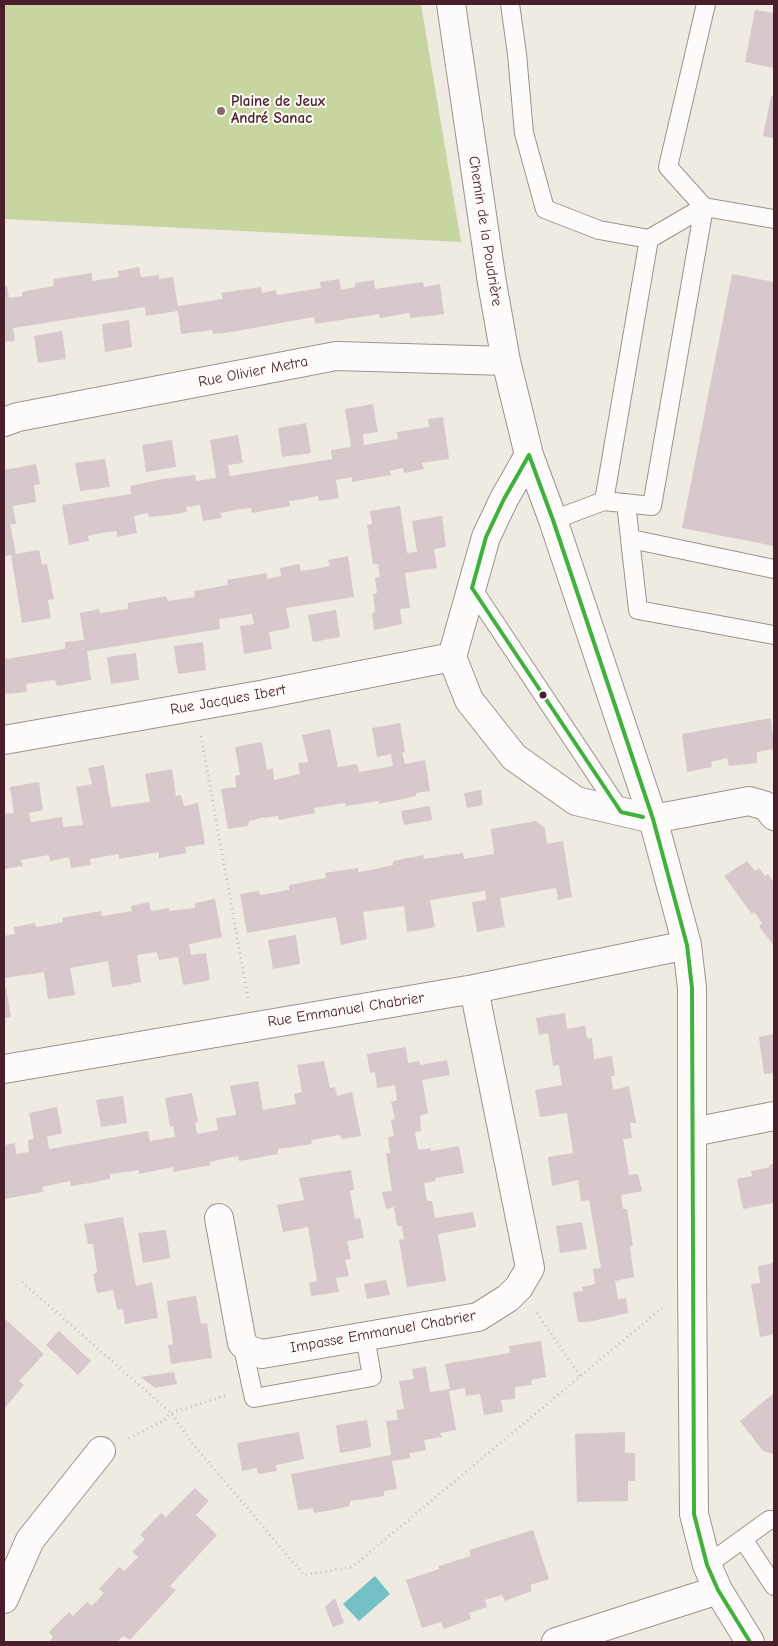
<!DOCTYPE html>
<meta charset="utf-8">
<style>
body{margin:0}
#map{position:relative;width:778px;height:1646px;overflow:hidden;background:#efebe2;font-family:"Comic Neue",sans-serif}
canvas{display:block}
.frame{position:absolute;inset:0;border:5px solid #4a1f2b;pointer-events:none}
</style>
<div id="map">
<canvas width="778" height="1646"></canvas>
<div class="frame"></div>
</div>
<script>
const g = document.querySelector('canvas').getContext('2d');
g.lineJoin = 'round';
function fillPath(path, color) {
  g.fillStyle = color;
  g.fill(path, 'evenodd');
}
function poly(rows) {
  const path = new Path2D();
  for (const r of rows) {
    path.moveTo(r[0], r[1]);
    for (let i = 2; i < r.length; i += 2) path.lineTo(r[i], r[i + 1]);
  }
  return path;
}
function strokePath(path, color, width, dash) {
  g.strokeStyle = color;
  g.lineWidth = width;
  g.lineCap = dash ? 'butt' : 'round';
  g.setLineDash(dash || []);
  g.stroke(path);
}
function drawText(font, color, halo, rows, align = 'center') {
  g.font = font + ' "Comic Neue",sans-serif';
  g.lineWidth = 4;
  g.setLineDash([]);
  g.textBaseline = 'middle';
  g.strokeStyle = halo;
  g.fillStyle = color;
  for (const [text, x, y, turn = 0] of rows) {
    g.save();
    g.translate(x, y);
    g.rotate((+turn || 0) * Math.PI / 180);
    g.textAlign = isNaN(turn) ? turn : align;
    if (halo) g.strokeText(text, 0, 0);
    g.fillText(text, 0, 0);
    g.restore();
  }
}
const green = poly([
 [4,4,421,4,461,242,4,219]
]);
const water = poly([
 [375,1576,390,1594,359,1621,343,1604]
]);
const building = poly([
 [755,10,774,13,774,68,745,62],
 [771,96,774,96,774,138,763,136],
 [139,267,141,277,159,275,159,279,173,277,178,306,223,299,221,293,261,287,262,293,276,290,277,295,321,288,320,282,339,279,341,290,355,287,355,283,374,280,375,289,423,282,424,287,440,284,444,314,411,318,409,313,380,318,379,314,315,324,314,317,225,333,213,334,212,330,181,334,178,311,146,316,145,307,13,328,15,341,4,342,4,286,7,286,9,298,22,296,22,292,54,286,53,279,92,273,92,281,119,277,118,271],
 [732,274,774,282,774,546,682,528],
 [129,320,132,347,105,352,102,324],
 [62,331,66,359,38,363,34,336],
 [373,404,378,432,363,434,364,445,398,439,397,432,429,427,428,419,443,417,449,459,422,463,424,469,404,473,403,468,389,471,391,475,352,482,352,477,336,480,339,498,319,501,318,496,303,499,289,501,290,506,252,513,251,508,235,510,220,513,222,518,203,521,200,505,186,507,187,512,169,515,149,517,148,513,134,516,137,533,117,537,117,531,101,533,88,536,89,541,69,545,62,505,131,494,130,486,163,479,195,475,196,481,216,478,210,440,238,435,243,463,228,465,230,476,332,459,331,450,351,447,345,409],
 [306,423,311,453,282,457,278,428],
 [172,440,176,467,146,472,142,445],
 [105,459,110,487,80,491,75,463],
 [36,464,40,484,34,485,36,502,13,506,16,524,10,524,16,554,39,550,42,565,47,564,54,599,48,600,51,618,22,623,11,555,4,556,4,470],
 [400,506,407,553,417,552,412,521,442,516,446,547,434,549,437,568,405,573,410,608,400,609,402,624,374,630,372,613,375,612,373,594,377,593,375,578,380,577,378,564,373,564,370,545,367,525,372,524,370,511],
 [348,556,354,597,286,608,290,628,269,632,272,649,244,654,240,626,254,624,252,614,219,619,220,629,87,651,91,680,57,686,55,680,26,684,27,692,4,694,4,653,6,659,65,649,65,642,84,640,80,613,99,609,100,613,128,609,128,603,166,596,168,601,195,597,194,591,228,585,227,580,267,573,267,579,281,576,280,568,299,564,301,571,315,569,330,566,328,560],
 [336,610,340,637,313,642,308,615],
 [203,642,206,670,178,674,174,646],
 [136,653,139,680,111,684,107,657],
 [771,718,774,749,757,752,757,763,729,766,727,758,711,762,712,767,687,772,682,734],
 [400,723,405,752,402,753,405,764,425,760,430,791,416,793,416,796,379,804,379,801,346,806,345,803,314,808,315,813,279,820,278,816,261,818,249,821,248,826,228,829,221,789,236,787,235,776,240,775,235,747,262,742,267,770,273,768,274,780,300,774,298,763,308,762,302,735,330,729,338,767,357,764,359,772,393,766,391,754,377,757,372,728],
 [104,765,111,807,150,802,145,774,172,769,176,796,181,795,184,806,198,803,205,844,185,847,187,853,159,858,159,852,119,859,119,854,90,859,91,865,71,868,69,857,50,861,49,855,21,860,23,866,4,869,4,814,14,813,10,787,39,782,43,810,29,813,31,822,62,817,63,827,83,825,76,787,92,784,88,768],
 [481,790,483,805,467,808,464,793],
 [430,806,432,820,404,825,401,811],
 [536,821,545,828,547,844,563,841,572,897,558,900,556,888,500,898,505,927,477,932,472,902,486,900,485,891,430,900,435,927,421,930,407,932,404,906,363,912,367,939,341,945,336,917,247,933,240,894,259,891,260,895,289,890,289,885,326,878,325,873,358,868,358,872,376,869,393,865,393,861,423,855,424,859,463,853,464,859,494,854,491,829],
 [747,861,755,871,759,868,765,876,768,874,774,883,774,946,759,926,762,923,754,912,752,914,724,876],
 [215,899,222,937,189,944,191,955,206,953,210,980,183,985,178,957,159,960,157,952,137,955,141,982,127,985,112,987,108,961,70,968,75,995,61,997,48,999,44,972,4,978,4,936,15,934,14,927,35,923,36,927,49,925,63,922,62,918,101,911,102,916,132,911,131,906,149,902,151,911,169,908,169,911,195,908,195,903],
 [296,935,300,964,273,969,268,940],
 [4,988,6,988,11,1017,4,1018],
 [565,1013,567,1029,585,1026,587,1039,592,1038,594,1059,612,1056,615,1076,611,1076,613,1090,629,1086,636,1123,630,1123,632,1138,623,1139,629,1175,638,1174,642,1191,621,1195,623,1209,627,1209,633,1245,630,1247,634,1277,615,1281,618,1299,626,1298,628,1313,588,1322,578,1322,573,1292,583,1291,582,1287,595,1284,593,1269,601,1268,589,1200,581,1201,578,1180,552,1186,548,1157,573,1153,567,1113,540,1117,535,1090,562,1085,559,1065,553,1066,548,1033,539,1035,536,1018],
 [774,1034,774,1073,764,1074,759,1037],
 [406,1047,408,1063,419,1061,420,1065,447,1060,450,1075,422,1080,428,1113,420,1116,421,1131,415,1132,418,1150,431,1148,431,1151,459,1146,464,1173,435,1178,436,1181,424,1183,427,1201,432,1201,435,1218,473,1212,476,1227,438,1234,446,1281,407,1287,399,1240,404,1239,402,1226,397,1226,394,1207,386,1209,382,1192,392,1191,386,1153,390,1153,388,1137,394,1136,391,1120,395,1119,391,1102,397,1100,395,1085,377,1088,375,1072,370,1073,367,1054],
 [324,1061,330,1088,335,1087,337,1096,352,1092,361,1136,342,1139,340,1135,311,1140,312,1144,278,1149,278,1154,239,1161,238,1156,209,1162,211,1165,174,1172,173,1167,139,1174,139,1170,110,1174,110,1179,90,1183,71,1186,70,1181,42,1187,43,1192,4,1199,4,1145,15,1143,16,1154,29,1152,28,1140,34,1139,29,1113,57,1107,62,1133,47,1137,49,1149,148,1131,150,1141,175,1137,173,1126,170,1127,165,1098,192,1093,198,1121,195,1123,197,1134,218,1130,216,1118,236,1115,230,1086,258,1081,263,1110,296,1104,294,1094,302,1092,297,1065],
 [123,1096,127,1123,101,1127,96,1100],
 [774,1164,774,1203,743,1209,737,1179,752,1176,751,1171,770,1167,769,1165],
 [351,1170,354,1190,350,1191,355,1219,360,1218,364,1238,347,1241,351,1259,345,1260,349,1276,336,1278,339,1292,311,1296,309,1283,317,1281,308,1227,283,1232,277,1205,304,1200,299,1178],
 [123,1217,136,1286,152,1282,158,1318,125,1324,123,1309,117,1310,113,1290,97,1293,93,1274,97,1272,95,1257,93,1244,88,1244,84,1224],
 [582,1222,587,1249,560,1253,556,1226],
 [166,1230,170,1258,143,1263,138,1233],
 [774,1263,774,1334,760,1337,751,1284,760,1283,758,1266],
 [386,1280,390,1295,367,1299,364,1284],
 [196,1296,201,1324,207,1323,212,1358,171,1364,168,1345,173,1344,167,1301],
 [4,1318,44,1354,19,1381,24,1385,4,1409],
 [59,1331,91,1361,78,1375,46,1345],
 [541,1341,546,1377,531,1380,532,1385,515,1387,515,1399,501,1400,503,1412,484,1415,480,1394,466,1396,465,1388,449,1391,456,1430,440,1433,442,1437,424,1440,426,1450,409,1453,411,1458,392,1461,397,1489,384,1491,384,1496,350,1501,350,1506,332,1510,314,1513,313,1508,298,1510,291,1474,391,1455,386,1421,398,1420,396,1410,404,1409,399,1381,414,1379,412,1369,426,1367,430,1392,450,1389,445,1364,510,1353,509,1346],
 [174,1372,177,1384,155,1388,141,1377],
 [774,1393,774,1454,763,1451,740,1421],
 [367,1420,371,1447,340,1453,336,1425],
 [299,1432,304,1459,276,1465,277,1471,258,1474,257,1468,242,1471,237,1443],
 [625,1432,625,1453,635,1453,635,1481,628,1481,628,1501,577,1502,575,1434],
 [195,1488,209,1501,196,1515,217,1535,170,1586,176,1590,130,1640,123,1636,117,1642,49,1642,53,1637,49,1632,69,1612,73,1616,87,1602,92,1606,104,1593,99,1589,119,1567,124,1571,138,1557,132,1552,145,1539,140,1535,161,1513,166,1517],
 [533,1530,549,1579,530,1585,532,1591,505,1601,502,1595,485,1600,487,1607,469,1613,471,1619,444,1629,441,1622,422,1628,406,1580,439,1569,439,1566,471,1556,469,1550],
 [335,1598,344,1623,333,1627,325,1607]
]);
const path = poly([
 [201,736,248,998],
 [22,1282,171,1413,192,1443,304,1575,352,1567,662,1308],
 [537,1313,580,1376],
 [129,1438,163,1421,171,1413,227,1395]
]);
const service = poly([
 [510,4,517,54,524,133,545,209,599,230,649,239,704,207],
 [706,4,668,167,704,207,774,219],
 [604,501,649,239],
 [626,503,638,610,774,635],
 [553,520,604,501,652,506,704,207],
 [631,539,774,569],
 [472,588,621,812],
 [242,1343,254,1398,372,1377,365,1336],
 [743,1539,774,1586],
 [707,1565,769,1520,774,1520]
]);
const minor = poly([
 [451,4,492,283,506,361,529,455,553,520,653,819,687,945,692,988,692,1276,694,1514,707,1565,718,1590,750,1642],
 [4,422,18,417,336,356,506,361],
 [529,455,504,499,486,537,452,657,469,700,514,757,576,801,653,819,749,801,766,806,774,816],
 [4,740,260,695,452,657],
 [4,1069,474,989,687,945],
 [693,1132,774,1116],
 [219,1218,242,1343,249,1350,262,1354,478,1317,508,1298,519,1287,530,1268,474,989],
 [4,1599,30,1540,101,1451],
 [556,1642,718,1590]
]);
const bus1 = poly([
 [529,455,553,520,653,819,687,945,692,988,694,1514,707,1565,718,1590,750,1642],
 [529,455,504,499,486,537,472,588,621,812,643,817]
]);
const markers = [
 [221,111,5,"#84666b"],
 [543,695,4.5,"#4a1f2b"]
];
const poiNames = [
 ["Plaine de Jeux",231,102],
 ["André Sanac",231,119]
];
const streetNames = [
 ["Chemin de la Poudrière",485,231,81],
 ["Rue Olivier Metra",253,372,-11],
 ["Rue Jacques Ibert",228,700,-10],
 ["Rue Emmanuel Chabrier",346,1010,-9],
 ["Impasse Emmanuel Chabrier",383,1332,-10]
];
fillPath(green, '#c7d6a1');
fillPath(water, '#73c1c5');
fillPath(building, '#d6c8cb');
strokePath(service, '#9c9290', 20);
strokePath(minor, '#9c9290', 30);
strokePath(path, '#c4bfbe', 3, [1, 4]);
strokePath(service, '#fdfcfb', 18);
strokePath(minor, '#fdfcfb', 28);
strokePath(bus1, '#40b13b', 4);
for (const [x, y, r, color] of markers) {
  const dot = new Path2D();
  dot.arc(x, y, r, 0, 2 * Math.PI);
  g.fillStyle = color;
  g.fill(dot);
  strokePath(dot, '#fdfcf7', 2);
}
drawText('bold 15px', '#4a1f2b', '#fdfcf7', poiNames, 'left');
drawText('15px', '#4a1f2b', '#fdfcf7', streetNames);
</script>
